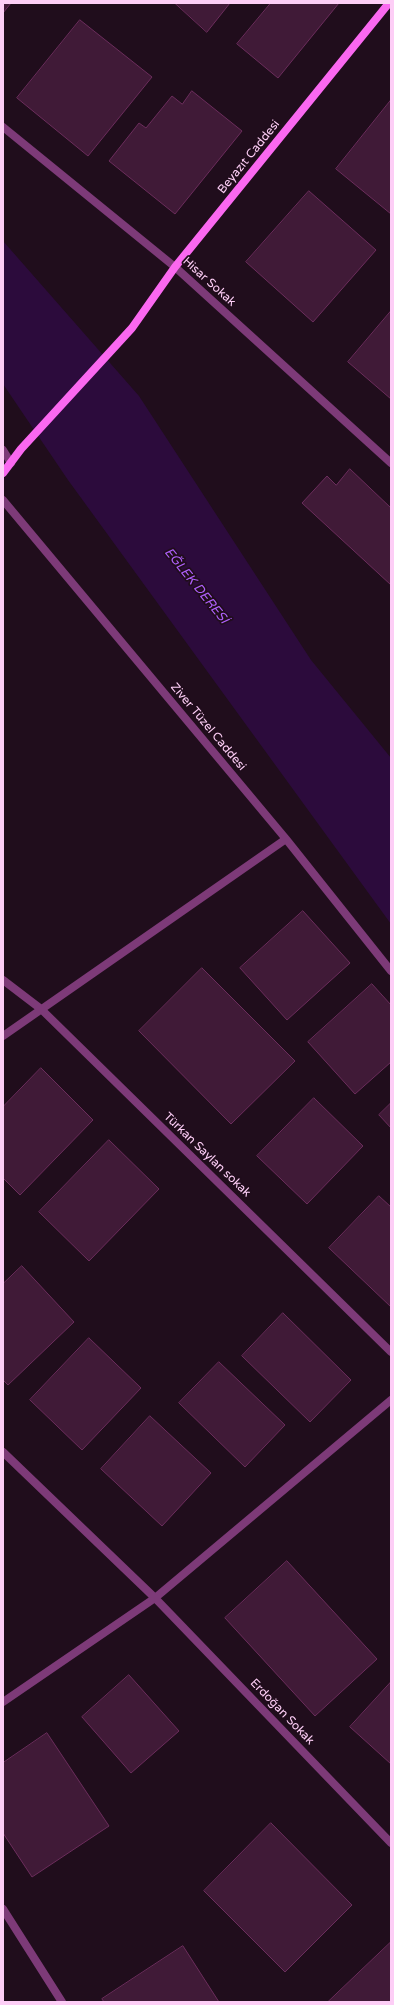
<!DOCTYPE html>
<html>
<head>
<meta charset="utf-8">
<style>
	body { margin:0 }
	#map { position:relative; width:394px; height:2005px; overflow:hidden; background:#200d1c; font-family:"Varela Round",sans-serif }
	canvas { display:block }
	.frame { position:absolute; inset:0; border:4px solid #fdcef6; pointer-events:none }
</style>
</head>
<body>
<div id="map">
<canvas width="394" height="2005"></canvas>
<div class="frame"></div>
</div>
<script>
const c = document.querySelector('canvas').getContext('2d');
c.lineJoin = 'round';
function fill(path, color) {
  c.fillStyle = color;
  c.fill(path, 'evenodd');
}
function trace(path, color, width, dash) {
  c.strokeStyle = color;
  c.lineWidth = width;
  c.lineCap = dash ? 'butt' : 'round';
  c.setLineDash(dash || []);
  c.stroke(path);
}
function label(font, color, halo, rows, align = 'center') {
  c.font = font + ' "Varela Round",sans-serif';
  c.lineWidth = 3.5;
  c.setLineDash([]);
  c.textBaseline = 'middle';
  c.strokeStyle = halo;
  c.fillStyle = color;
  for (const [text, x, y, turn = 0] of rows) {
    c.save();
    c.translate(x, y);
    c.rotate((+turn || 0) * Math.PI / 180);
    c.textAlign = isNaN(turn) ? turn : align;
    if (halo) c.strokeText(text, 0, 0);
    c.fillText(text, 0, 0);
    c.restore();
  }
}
fill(new Path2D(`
	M3 241 139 396 311 660 391 758V924L68 480 3 384Z`), '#2c0b3c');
const building = new Path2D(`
	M3 3H11L3 13Z
	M175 3H230L207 32Z
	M271 3H339L278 78 237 44Z
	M80 20 152 77 88 156 17 98Z
	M192 91 242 131 175 214 109 161 139 123 146 128 172 96 182 104Z
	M391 100V214L336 169Z
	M309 191 376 250 313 322 246 262Z
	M391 311V399L348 362Z
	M350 469 391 508V585L302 503 327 476 336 485Z
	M303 911 350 963 287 1020 240 968Z
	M202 968 295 1061 231 1124 139 1031Z
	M372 984 391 1005V1062L355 1094 308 1042Z
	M41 1068 93 1120 20 1195 3 1178V1107Z
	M314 1098 363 1146 307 1204 257 1156Z
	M391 1103V1128L379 1115Z
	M109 1140 159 1189 89 1261 39 1212Z
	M379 1196 391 1207V1307L329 1248Z
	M22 1266 74 1322 8 1385 3 1380V1284Z
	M283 1313 351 1380 310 1422 242 1356Z
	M89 1338 141 1388 82 1450 30 1400Z
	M219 1362 285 1425 245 1467 179 1403Z
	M150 1416 211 1473 162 1526 101 1469Z
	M287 1561 377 1659 315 1716 225 1618Z
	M129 1675 179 1731 131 1773 82 1717Z
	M391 1682V1764L350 1727Z
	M47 1733 109 1826 32 1877 3 1833V1763Z
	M271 1823 352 1905 285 1972 204 1891Z
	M391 1942V2002H328Z
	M183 1946 219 2002H104L102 1999Z`);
fill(building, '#401a37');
trace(building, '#6b2d5c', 1);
trace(new Path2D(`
	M3 127 175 267 391 463
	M3 450 11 463
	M3 500 286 839 391 971
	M3 980 41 1009 391 1352
	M3 1036 286 839
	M3 1452 155 1598 391 1843
	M3 1702 155 1598 391 1400
	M3 1909 62 2002`), '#7d3a78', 8);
trace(new Path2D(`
	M3 473 21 449 132 328 175 267 389 3`), '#fa68f0', 8);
label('12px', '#fdcef6', '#200d1c', [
	["Beyazıt Caddesi",249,157,-51],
	["Hisar Sokak",209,282,42],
	["Ziver Tüzel Caddesi",208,727,50],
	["Türkan Saylan sokak",207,1155,44],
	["Erdoğan Sokak",282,1712,46]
]);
label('italic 13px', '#ae5ffa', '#200d1c', [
	["EĞLEK DERESİ",196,586,51]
]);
</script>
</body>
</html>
